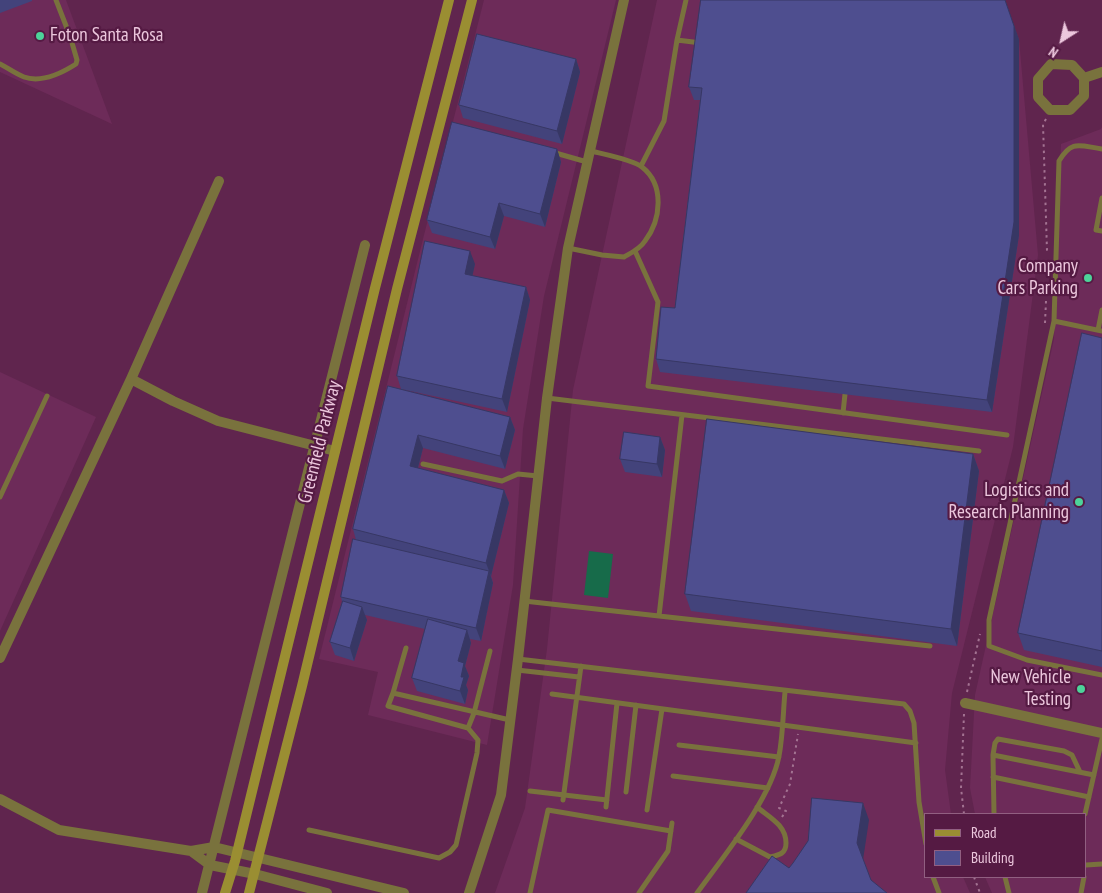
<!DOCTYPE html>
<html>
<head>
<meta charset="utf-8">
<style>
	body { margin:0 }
	#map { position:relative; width:1102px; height:893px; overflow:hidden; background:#60254e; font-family:"PT Sans Narrow",sans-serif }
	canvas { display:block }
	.legend { position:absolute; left:924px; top:813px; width:162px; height:65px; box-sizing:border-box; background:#551a43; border:1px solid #915f81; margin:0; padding:6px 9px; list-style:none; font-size:15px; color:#ecc7dd }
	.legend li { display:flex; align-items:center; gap:10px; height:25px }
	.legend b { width:25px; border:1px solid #915f81 }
	.north { position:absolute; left:1037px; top:15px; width:50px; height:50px; -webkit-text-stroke:4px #551a43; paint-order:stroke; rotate:215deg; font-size:14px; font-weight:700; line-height:20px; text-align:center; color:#ecc7dd }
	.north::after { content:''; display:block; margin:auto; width:18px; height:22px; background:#ecc7dd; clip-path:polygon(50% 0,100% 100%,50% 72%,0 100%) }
</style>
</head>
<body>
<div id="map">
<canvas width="1102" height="893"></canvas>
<ul class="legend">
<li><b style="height:6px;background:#9a8e32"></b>Road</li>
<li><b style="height:14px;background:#4e4e8f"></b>Building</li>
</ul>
<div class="north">N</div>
</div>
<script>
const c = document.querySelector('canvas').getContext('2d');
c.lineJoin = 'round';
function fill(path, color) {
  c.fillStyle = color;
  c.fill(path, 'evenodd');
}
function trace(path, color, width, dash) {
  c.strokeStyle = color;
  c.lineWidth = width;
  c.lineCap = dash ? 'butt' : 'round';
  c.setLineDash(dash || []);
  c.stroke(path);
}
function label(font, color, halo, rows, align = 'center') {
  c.font = font + ' "PT Sans Narrow",sans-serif';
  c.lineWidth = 4.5;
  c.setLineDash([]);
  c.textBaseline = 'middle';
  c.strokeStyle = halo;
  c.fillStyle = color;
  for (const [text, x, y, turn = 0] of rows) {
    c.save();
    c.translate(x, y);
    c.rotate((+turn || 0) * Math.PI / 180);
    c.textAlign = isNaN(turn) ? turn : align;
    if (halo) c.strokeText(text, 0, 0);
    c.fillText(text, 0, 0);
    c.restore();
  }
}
fill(new Path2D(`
	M0 0H66L112 124 0 72Z
	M484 0H616L544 296 523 429 513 585 487 745 368 715 378 672 319 659 424 235Z
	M657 0H1005L1019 39 1038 255 1013 447 952 693 945 770 951 814H926V877H963L970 893H495L525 808 547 649 573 390Z
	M1102 127V893H992L985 877H1086V814H975L970 788 975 695 1054 339 1061 144 1101 129Z
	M0 372 96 417 0 631Z`), '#6d2b59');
fill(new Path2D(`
	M589 551 613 554 608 598 584 595Z`), '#176b4a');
trace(new Path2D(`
	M1046 119 1043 124 1047 251
	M1045 323 1046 301
	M967 692 980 634
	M964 714 961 788 964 814
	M782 817 786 811 779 808 790 784 798 734
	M974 877 980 893`), '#a37392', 2, [2.5, 4]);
trace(new Path2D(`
	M677 40 701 43
	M0 64C8 68 16 74 24 77 41 83 62 73 76 64L77 60 70 36 56 0
	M1102 149C1080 146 1072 139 1059 161L1054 321 989 620V646L1027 660 1102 675
	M552 152 587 162
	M641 166 664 121 677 40 686 0
	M1102 198 1096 230 1102 231
	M568 248 602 255 624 257C631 253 640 249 645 241 661 220 665 185 642 167 634 160 603 154 591 151
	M635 251 658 302 648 386 1007 435
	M1054 321 1102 331
	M1098 330 1102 310
	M547 398 979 451
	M843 413 845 394
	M682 415 659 616 930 646
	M423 464 502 481 518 474 538 476
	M0 497 47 396
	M524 601 659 616
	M406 648 393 693 510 720
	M518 659 904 704 910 711 914 723 919 802 926 844
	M517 670 579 677
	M393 693 388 706 468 728 474 713 490 651
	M552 694 916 743
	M679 745 779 757
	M993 755 994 814
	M1080 772 1072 755 1064 751 998 739 995 743 993 755 1094 775
	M673 776 768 788
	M993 777 1089 797
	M530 791 607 800
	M626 792 636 705
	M563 800 581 666
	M606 807 617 703
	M647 810 662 709
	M1085 814 1102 739
	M309 830 439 858 450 852 456 845 477 753 478 740 468 728
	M736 839 770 857C779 855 786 854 786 843 786 825 769 817 757 807
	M1086 865 1102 864
	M933 877 939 893
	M1005 877 1009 893
	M530 893 548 810 671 831
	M639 893 668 851 672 823
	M697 893C723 857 771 799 779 756 783 735 783 713 785 692
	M1081 893 1084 877`), '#79723d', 5);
trace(new Path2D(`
	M1051 64 1072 65 1084 78V96L1070 110H1050L1038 97V79Z
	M1084 78 1102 72
	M131 379 173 401 218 421 335 451
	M0 658 131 379 219 181
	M965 703 1102 733
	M0 799 59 830 191 851 214 847 404 893
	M191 851 210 865 255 874 327 893
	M202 893 365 245
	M469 893 501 795 518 659 547 398 568 248 624 0`), '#79723d', 10);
trace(new Path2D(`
	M225 893 235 861 375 288 449 0
	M249 893 302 686 397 289 472 0`), '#9a8e32', 10);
fill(new Path2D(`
	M0 0H32V1L0 13Z
	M1019 39V235L992 412 660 372 656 359 675 308 700 100H694L689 87Z
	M576 59 580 72 562 144 463 118 459 105Z
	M557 149 561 162 545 227 504 216 495 249 432 233 427 220Z
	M475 264 472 276 526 287 530 300 507 412 401 389 397 376Z
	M1102 338V667L1024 650 1018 633Z
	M388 386 510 417 515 430 505 469 423 448 418 468 504 490 509 503 491 576 493 583 481 641 470 639 471 643 465 666 469 676 466 685 468 690 465 704 417 691 412 678 425 629 365 615 367 620 354 661 335 655 330 642 342 602 341 597 356 540 353 529Z
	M660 437 665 450 662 477 625 472 620 459Z
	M973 454 979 471 957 646 691 611 685 594Z`), '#43437b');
fill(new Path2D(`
	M1005 0 1019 39V235L992 412 987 400Z
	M576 59 580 72 562 144 557 131Z
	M557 149 561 162 545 227 540 214Z
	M499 203 504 216 495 249 490 237Z
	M470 251 475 264 470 287 465 274Z
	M526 287 530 300 507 412 502 399Z
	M510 417 515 430 505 469 500 456Z
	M418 435 423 448 415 479 410 466Z
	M660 437 665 450 662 477 657 464Z
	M973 454 979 471 957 646 951 629Z
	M504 490 509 503 491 576 486 563Z
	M489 571 493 583 481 641 476 628Z
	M362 607 367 620 354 661 350 648Z
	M467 630 471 643 465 666 469 676 466 685 468 690 465 704 460 691 461 677 458 661Z
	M863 803 869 820 863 860 857 843Z`), '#373764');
const building = new Path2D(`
	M701 0H1005L1014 26V222L987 400 656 359 661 307 675 308 702 88 689 87Z
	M477 34 576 59 557 131 459 105Z
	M452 122 557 149 540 214 499 203 490 237 427 220Z
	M425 241 470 251 465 274 526 287 502 399 397 376Z
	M1082 333 1102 338V651L1018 633Z
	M388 386 510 417 500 456 418 435 410 466 504 490 486 563 353 529Z
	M707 419 973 454 951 629 685 594Z
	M624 432 660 437 657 464 620 459Z
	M353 539 489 571 476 628 341 597Z
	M343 601 362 607 350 648 330 642Z
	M428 619 467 630 458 661 464 663 461 677H464L460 691 412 678Z
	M812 798 863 803 857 843 871 880 887 893H746L772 856 789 868 793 863 808 841Z`);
fill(building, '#4e4e8f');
trace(building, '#373764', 1);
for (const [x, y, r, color] of [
	[40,36,5,"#4dd39a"],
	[1088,278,5,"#4dd39a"],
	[1079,502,5,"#4dd39a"],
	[1081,689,5,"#4dd39a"]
]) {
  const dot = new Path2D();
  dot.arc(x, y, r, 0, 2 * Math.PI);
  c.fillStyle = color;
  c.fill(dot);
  trace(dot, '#551a43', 2);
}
label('19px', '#ecc7dd', '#551a43', [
	["Foton Santa Rosa",50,36,"left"],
	["Company",1078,267],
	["Cars Parking",1078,289],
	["Logistics and",1069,491],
	["Research Planning",1069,513],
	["New Vehicle",1071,678],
	["Testing",1071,700]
], 'right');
label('19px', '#ecc7dd', '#551a43', [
	["Greenfield Parkway",320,442,-76]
]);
</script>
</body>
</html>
